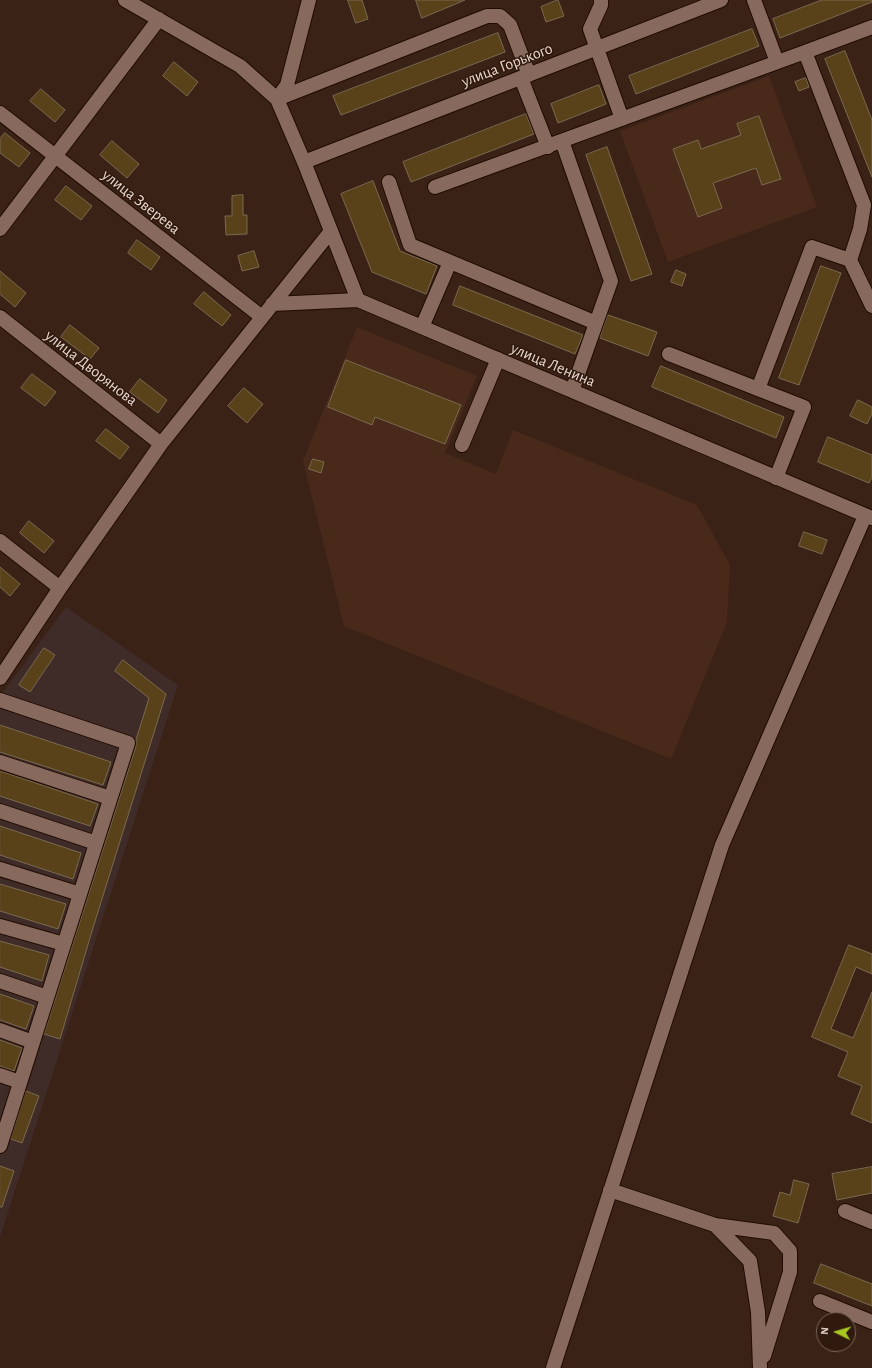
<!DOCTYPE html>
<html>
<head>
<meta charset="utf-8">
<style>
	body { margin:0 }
	#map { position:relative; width:872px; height:1368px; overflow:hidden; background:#3b2217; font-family:"Alegreya Sans",sans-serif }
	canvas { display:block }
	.north { position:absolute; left:816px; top:1312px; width:40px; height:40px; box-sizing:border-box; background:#30190d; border:1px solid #7a655b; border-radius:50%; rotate:275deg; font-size:11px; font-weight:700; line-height:16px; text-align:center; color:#e9d8d1 }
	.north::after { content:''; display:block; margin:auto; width:14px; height:18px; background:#a7c71e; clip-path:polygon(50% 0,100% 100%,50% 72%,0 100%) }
</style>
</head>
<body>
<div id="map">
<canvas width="872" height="1368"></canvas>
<div class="north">N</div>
</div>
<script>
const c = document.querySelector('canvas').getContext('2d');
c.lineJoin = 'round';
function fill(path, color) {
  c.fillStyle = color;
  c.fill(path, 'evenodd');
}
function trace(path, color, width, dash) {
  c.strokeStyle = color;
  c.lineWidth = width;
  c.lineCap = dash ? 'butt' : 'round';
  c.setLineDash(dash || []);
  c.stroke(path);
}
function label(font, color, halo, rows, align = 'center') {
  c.font = font + ' "Alegreya Sans",sans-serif';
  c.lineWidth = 3;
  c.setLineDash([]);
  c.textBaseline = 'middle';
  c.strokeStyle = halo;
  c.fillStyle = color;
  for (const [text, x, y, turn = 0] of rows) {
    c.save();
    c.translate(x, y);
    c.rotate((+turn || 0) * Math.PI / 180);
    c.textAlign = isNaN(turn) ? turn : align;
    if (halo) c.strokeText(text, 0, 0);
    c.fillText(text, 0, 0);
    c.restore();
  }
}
fill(new Path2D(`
	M66 607 178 685 0 1237V696Z`), '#3f2b28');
fill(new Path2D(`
	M769 76 817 207 668 262 620 131Z
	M357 327 477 376 445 453 496 474 513 430 697 505 730 565 727 622 671 759 344 626 303 461Z`), '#48291a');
const building = new Path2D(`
	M348 0H362L368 19 356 23Z
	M416 0H465L422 18Z
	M558 0 564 16 546 22 541 7Z
	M822 0H872V2L780 38 773 19Z
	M752 29 759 46 636 94 629 76Z
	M498 33 505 52 341 115 333 96Z
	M845 51 872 120V177L825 59Z
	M174 62 198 82 187 96 163 76Z
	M806 78 809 87 799 91 795 82Z
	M599 85 606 104 558 123 551 104Z
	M41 89 65 110 55 122 30 101Z
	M526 114 534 134 411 182 403 162Z
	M759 116 781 179 762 185 756 168 713 183 722 208 698 217 673 149 698 140 701 149 741 135 737 124Z
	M5 133 30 153 19 167 0 153V139Z
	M112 141 139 164 127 178 100 155Z
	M607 147 652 274 631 281 586 155Z
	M373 181 400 251 437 266 426 294 372 272 341 194Z
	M66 186 92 206 81 220 55 200Z
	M243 195V215H247V234L226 235 225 216H232V196Z
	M137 240 160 257 151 270 128 253Z
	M254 251 259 267 242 271 238 256Z
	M821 266 841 273 799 385 779 378Z
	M676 270 686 274 682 286 671 282Z
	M0 271 26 293 15 307 0 294Z
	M460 286 583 335 575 354 453 305Z
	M204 292 231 315 222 326 194 304Z
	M608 315 657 332 648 356 600 338Z
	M70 325 99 348 90 359 61 337Z
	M346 360 461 405 445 444 375 417 372 425 328 407Z
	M661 366 784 417 776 438 652 387Z
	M32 374 56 392 45 406 21 388Z
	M140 379 167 400 158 413 130 392Z
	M244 388 263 404 247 423 228 406Z
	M858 400 872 407V414L867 424 850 416Z
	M106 429 129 447 120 459 96 441Z
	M828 437 872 455V477L869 483 818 462Z
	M313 459 324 462 321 473 309 469Z
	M29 521 54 541 44 553 20 533Z
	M804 532 827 540 822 554 799 546Z
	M0 567 20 584 10 596 0 587Z
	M44 648 55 655 30 692 19 685Z
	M123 660 166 694 92 931 60 1039 44 1034 136 746V740L149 698 115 671Z
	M0 725 111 762 103 785 0 752Z
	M0 771 98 804 90 826 0 796Z
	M0 826 81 853 73 879 0 855Z
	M0 884 66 904 58 929 0 911Z
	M0 941 49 955 42 981 0 967Z
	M849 945 872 954V974L856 967 831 1029 853 1038 872 992V1123L851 1114 862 1086 838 1076 848 1052 812 1037Z
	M0 994 34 1006 26 1029 0 1020Z
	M0 1040 22 1048 14 1071 0 1066Z
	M26 1091 39 1096 22 1143 11 1139Z
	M0 1166 14 1171 2 1207H0Z
	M872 1167V1193L837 1200 832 1174Z
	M794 1180 809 1184 798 1223 773 1216 780 1192 790 1195Z
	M821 1264 872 1284V1306L814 1283Z`);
fill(building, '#59411a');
trace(building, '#7a6a50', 1);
const minor = new Path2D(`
	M125 0 240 66 277 99 304 162 358 300 872 518
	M601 0V5L590 29 622 119
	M754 0 777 62
	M872 27 805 52 864 205 860 229 850 260 872 306
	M521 78 548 147
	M277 99 487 16H500L510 25 529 75
	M277 99 287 85 309 0
	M0 113 262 317
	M562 141 611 281 572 391
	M304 162 721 0
	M389 182 410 245 596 323
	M435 187 805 52
	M0 229 159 19
	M272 304 358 300
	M0 317 161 444
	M422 327 450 262
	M669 354 758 389 812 247 850 260
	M758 389 804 407 776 478
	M462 445 498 359
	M0 541 60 588
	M0 678 60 588 161 444 331 231
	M0 700 128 743 0 1146
	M0 762 110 798
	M0 811 96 843
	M0 869 80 894
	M0 926 64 944
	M0 981 47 997
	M0 1030 33 1042
	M0 1075 20 1082
	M610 1190 715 1225 750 1261 758 1312 760 1368
	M845 1211 872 1222
	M715 1225 774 1233 790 1251V1272L764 1356
	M820 1301 872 1322
	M553 1368 722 845 865 516`);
trace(minor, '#210b02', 16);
trace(minor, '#876a5d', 14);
label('16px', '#e9d8d1', '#30190d', [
	["улица Горького",507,65,-21],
	["улица Зверева",141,202,38],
	["улица Ленина",553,365,23],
	["улица Дворянова",91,368,38]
]);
</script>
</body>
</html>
